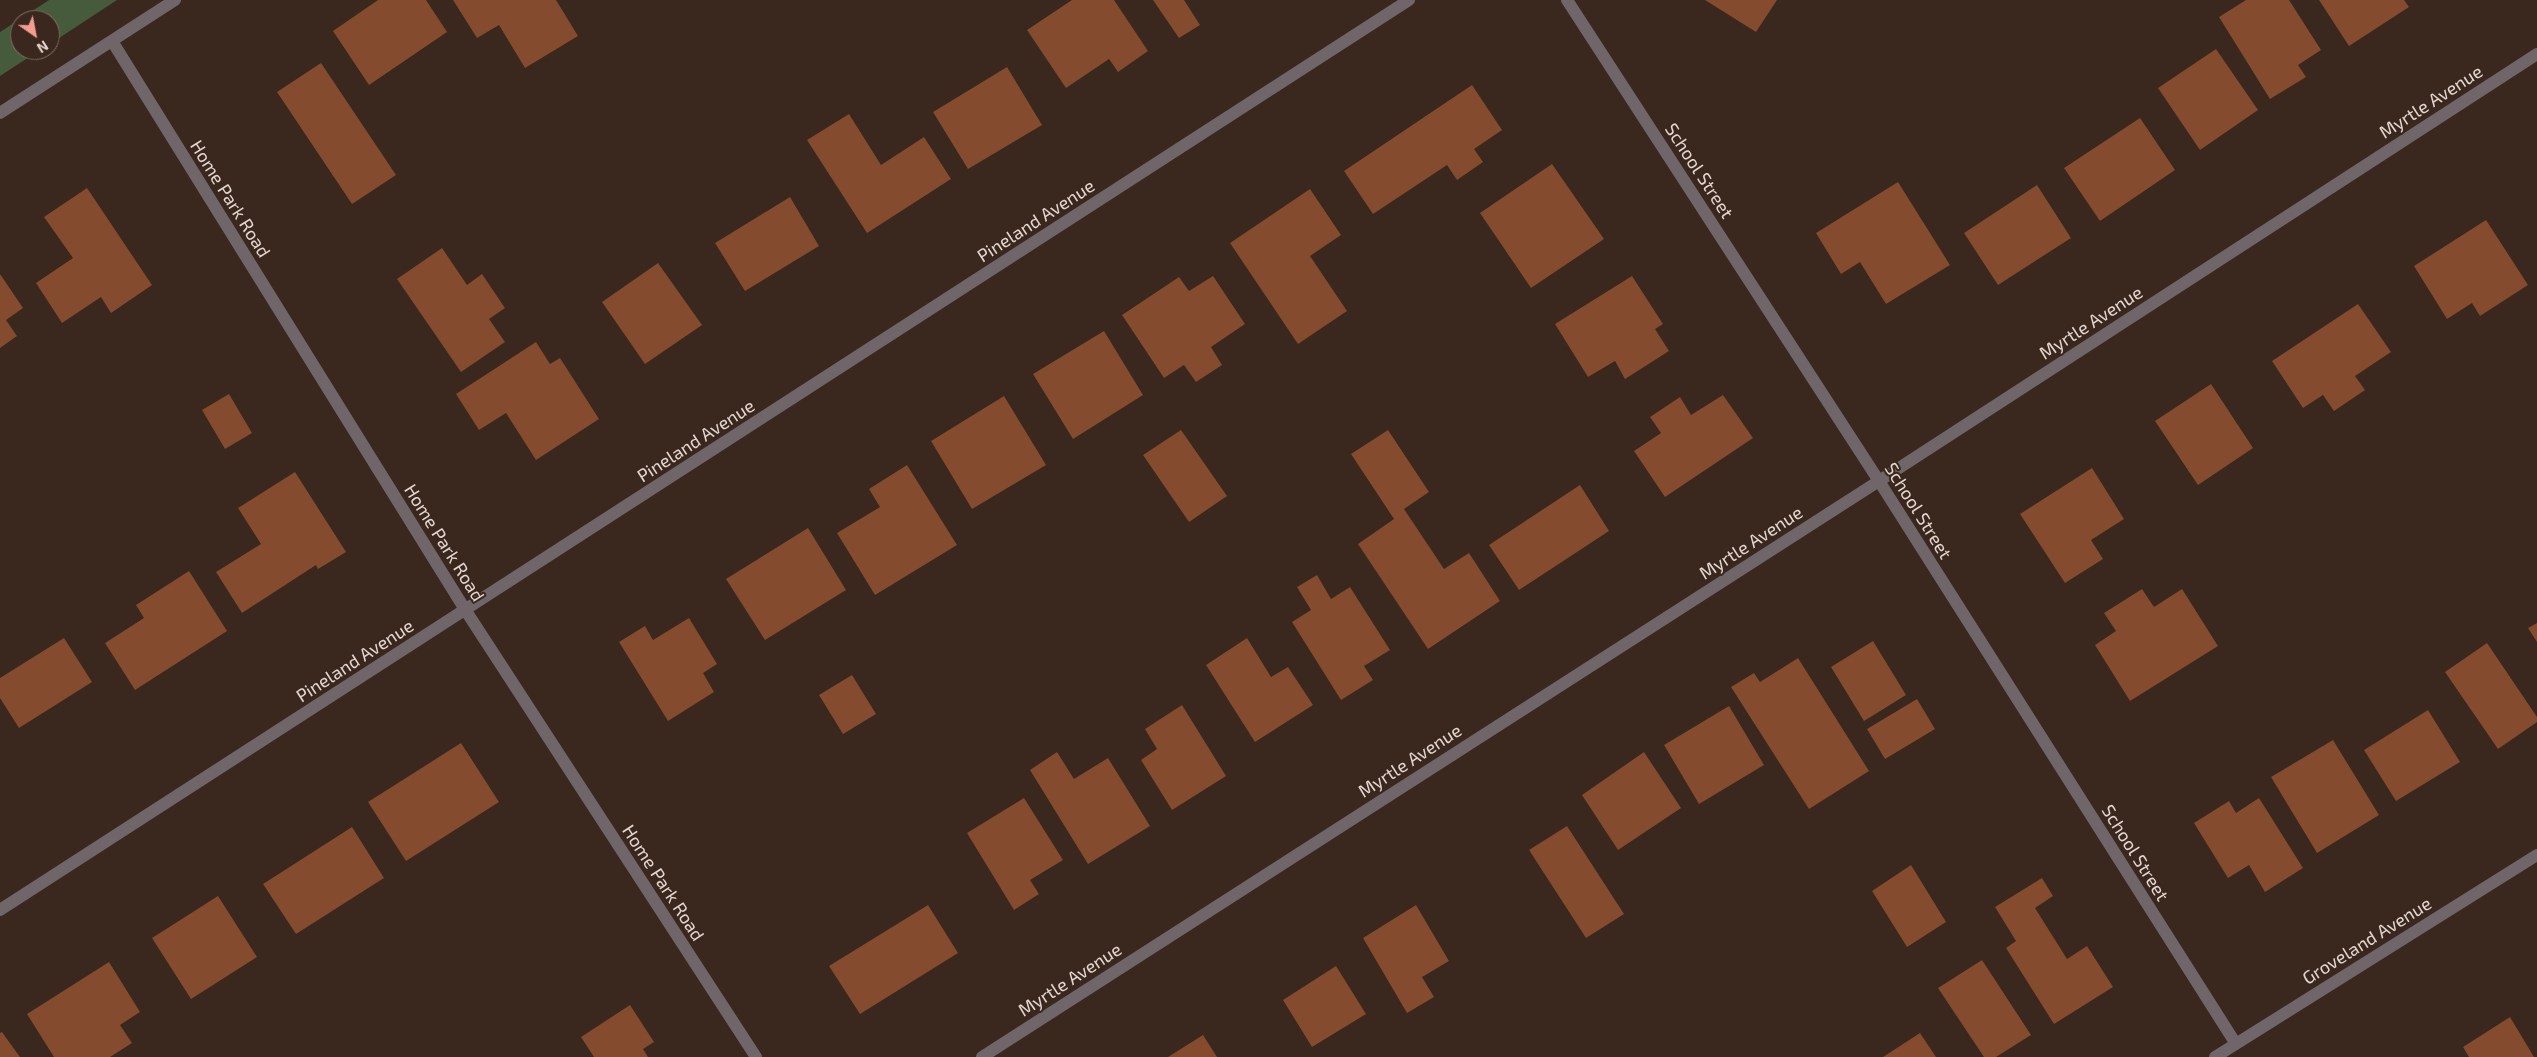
<!DOCTYPE html>
<html>
<head>
<meta charset="utf-8">
<style>
	body { margin:0 }
	#map { position:relative; width:2537px; height:1057px; overflow:hidden; background:#3a271d; font-family:"Exo 2",sans-serif }
	canvas { display:block }
	.north { position:absolute; left:10px; top:10px; width:50px; height:50px; box-sizing:border-box; background:#3a271d; border:1px solid #7e6d65; border-radius:50%; rotate:147deg; font-size:14px; font-weight:700; line-height:20px; text-align:center; color:#e4d7d1 }
	.north::after { content:''; display:block; margin:auto; width:18px; height:22px; background:#f59c90; clip-path:polygon(50% 0,100% 100%,50% 72%,0 100%) }
</style>
</head>
<body>
<div id="map">
<canvas width="2537" height="1057"></canvas>
<div class="north">N</div>
</div>
<script>
const c = document.querySelector('canvas').getContext('2d');
c.lineJoin = 'round';
function fill(path, color) {
  c.fillStyle = color;
  c.fill(path, 'evenodd');
}
function trace(path, color, width, dash) {
  c.strokeStyle = color;
  c.lineWidth = width;
  c.lineCap = dash ? 'butt' : 'round';
  c.setLineDash(dash || []);
  c.stroke(path);
}
function label(font, color, halo, rows, align = 'center') {
  c.font = font + ' "Exo 2",sans-serif';
  c.lineWidth = 4;
  c.setLineDash([]);
  c.textBaseline = 'middle';
  c.strokeStyle = halo;
  c.fillStyle = color;
  for (const [text, x, y, turn = 0] of rows) {
    c.save();
    c.translate(x, y);
    c.rotate((+turn || 0) * Math.PI / 180);
    c.textAlign = isNaN(turn) ? turn : align;
    if (halo) c.strokeText(text, 0, 0);
    c.fillText(text, 0, 0);
    c.restore();
  }
}
fill(new Path2D(`
	M49 0H117L50 44V20H20V50H40L0 76V32Z`), '#465a3c');
fill(new Path2D(`
	M378 0H426L447 32 369 85 333 31Z
	M453 0H556L578 36 525 68 499 25 477 38Z
	M1072 0H1114L1148 51 1118 72 1109 59 1066 88 1027 30Z
	M1153 0H1184L1200 25 1179 38Z
	M1705 0H1777L1756 32Z
	M2246 0H2289L2321 50 2298 65 2306 77 2270 99 2219 17Z
	M2319 0H2404L2409 7 2349 46Z
	M2216 49 2258 110 2200 150 2158 88Z
	M321 63 396 175 352 204 277 92Z
	M1007 67 1042 125 968 169 933 112Z
	M1472 85 1502 130 1474 149 1483 162 1457 180 1447 165 1373 214 1344 171Z
	M849 114 881 165 924 137 951 179 867 233 807 140Z
	M2140 118 2175 170 2100 221 2064 168Z
	M1552 164 1604 239 1531 288 1480 213Z
	M1898 182 1950 265 1886 304 1860 262 1841 274 1816 233Z
	M2037 185 2071 238 1998 285 1964 233Z
	M87 188 152 285 111 313 101 297 62 323 36 283 73 258 44 217Z
	M1310 189 1341 235 1310 256 1347 311 1298 344 1230 243Z
	M790 197 819 246 745 291 715 243Z
	M2486 220 2528 285 2480 316 2472 303 2447 319 2414 266Z
	M442 248 467 285 482 274 505 308 489 319 505 342 461 372 397 279Z
	M658 263 702 325 645 364 602 302Z
	M0 274 23 308 6 320 17 336 0 348Z
	M1213 276 1245 324 1211 347 1222 365 1196 382 1184 365 1164 378 1122 315 1179 277 1189 291Z
	M1632 276 1663 324 1655 329 1669 351 1625 379 1615 361 1588 377 1555 324Z
	M2358 304 2391 352 2355 376 2365 390 2334 411 2323 395 2303 408 2272 361Z
	M1104 331 1143 395 1073 439 1033 374Z
	M536 342 550 364 560 358 599 419 536 460 506 413 479 430 456 394Z
	M2211 384 2253 448 2198 485 2155 421Z
	M229 394 252 433 225 449 202 410Z
	M1723 395 1753 438 1665 497 1634 451 1661 433 1650 417 1680 397 1691 415Z
	M1004 396 1046 465 972 509 931 441Z
	M1181 430 1227 496 1189 522 1143 455Z
	M1388 430 1429 492 1404 509 1444 569 1469 553 1500 601 1428 649 1358 544 1394 519 1351 454Z
	M907 465 957 545 875 595 837 533 880 507 869 489Z
	M2092 468 2124 519 2091 540 2103 559 2065 583 2020 514Z
	M295 472 346 552 318 569 316 565 242 613 216 572 261 544 238 508Z
	M1580 485 1609 531 1519 590 1489 545Z
	M808 528 846 590 765 640 726 579Z
	M189 571 227 631 135 690 105 643 144 618 136 605Z
	M1317 575 1331 599 1350 587 1390 650 1364 666 1373 680 1341 700 1292 622 1311 610 1297 587Z
	M2142 589 2154 607 2182 589 2218 646 2130 701 2095 645 2116 631 2104 613Z
	M689 618 717 664 703 673 714 692 668 721 619 642 645 626 653 640Z
	M2537 623V642L2528 628Z
	M64 638 92 682 19 728 0 698V678Z
	M1247 638 1271 677 1288 667 1313 705 1255 742 1206 665Z
	M1873 641 1906 695 1864 721 1831 667Z
	M2487 643 2537 717V722L2498 749 2445 672Z
	M1798 658 1869 771 1809 809 1731 687 1754 673 1760 682Z
	M852 675 876 714 843 734 819 695Z
	M1917 699 1935 729 1885 759 1867 729Z
	M1182 705 1226 776 1172 810 1141 760 1157 749 1145 729Z
	M1729 706 1764 765 1699 804 1664 745Z
	M2428 710 2460 762 2396 801 2364 750Z
	M2333 740 2379 815 2317 853 2271 777Z
	M461 743 499 802 406 861 368 802Z
	M1057 752 1074 779 1108 758 1150 826 1088 864 1030 770Z
	M1644 752 1681 808 1618 850 1582 795Z
	M1024 798 1063 860 1030 880 1039 894 1014 910 967 833Z
	M2259 798 2303 868 2265 892 2249 865 2228 878 2194 823 2229 801 2236 813Z
	M1567 826 1624 914 1586 938 1529 850Z
	M352 827 384 878 296 934 263 884Z
	M1911 865 1946 922 1907 947 1872 891Z
	M2042 878 2053 896 2035 908 2067 959 2087 946 2113 987 2054 1024 2006 948 2016 941 1995 907Z
	M218 896 257 957 191 999 152 938Z
	M928 905 958 953 860 1014 829 966Z
	M1416 905 1449 961 1422 977 1434 997 1407 1013 1363 938Z
	M1982 960 2031 1035 1996 1057H1984L1938 988Z
	M109 962 140 1012 120 1025 132 1043 110 1057H54L27 1014Z
	M1336 966 1366 1014 1312 1047 1283 1000Z
	M630 1005 654 1042 643 1049 648 1057H594L581 1037Z
	M2510 1017 2534 1057H2469L2463 1047Z
	M2 1032 20 1057H0V1033Z
	M1920 1033 1936 1057H1883Z
	M1203 1035 1217 1057H1168Z`), '#844b2e');
trace(new Path2D(`
	M1567 0 1879 481 2236 1044
	M112 41 466 611 756 1057
	M0 113 175 0
	M0 910 1409 0
	M982 1057 1879 481 2537 54
	M2215 1057 2537 855`), '#706569', 12);
label('18px', '#e4d7d1', '#3a271d', [
	["Myrtle Avenue",2431,102,-33],
	["School Street",1699,171,57],
	["Home Park Road",230,199,58],
	["Pineland Avenue",1036,221,-33],
	["Myrtle Avenue",2091,323,-33],
	["Pineland Avenue",696,441,-33],
	["School Street",1918,511,58],
	["Home Park Road",444,543,58],
	["Myrtle Avenue",1751,543,-33],
	["Pineland Avenue",355,661,-33],
	["Myrtle Avenue",1410,761,-33],
	["School Street",2135,853,58],
	["Home Park Road",663,883,57],
	["Groveland Avenue",2367,941,-32],
	["Myrtle Avenue",1070,980,-33]
]);
</script>
</body>
</html>
